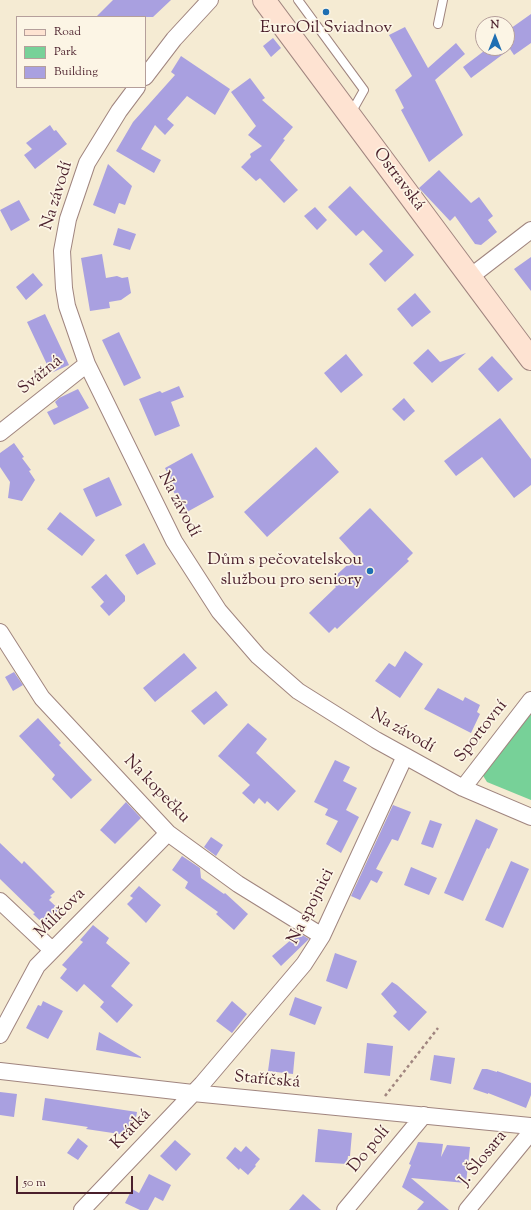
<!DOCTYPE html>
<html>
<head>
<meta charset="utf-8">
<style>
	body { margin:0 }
	#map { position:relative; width:531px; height:1210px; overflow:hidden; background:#f5ebd3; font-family:"Sorts Mill Goudy",serif }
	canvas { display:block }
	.legend { position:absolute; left:16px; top:16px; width:130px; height:72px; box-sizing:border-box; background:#fcf5e5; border:1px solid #b59f9b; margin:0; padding:5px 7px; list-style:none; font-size:12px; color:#4a1f2b }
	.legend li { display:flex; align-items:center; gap:8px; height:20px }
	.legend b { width:20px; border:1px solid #b59f9b }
	.north { position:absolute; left:475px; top:16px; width:40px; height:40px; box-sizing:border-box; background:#fcf5e5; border:1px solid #b59f9b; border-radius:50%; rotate:0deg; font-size:11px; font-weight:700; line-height:16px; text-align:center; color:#4a1f2b }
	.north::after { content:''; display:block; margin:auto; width:14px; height:18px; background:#1f6fb2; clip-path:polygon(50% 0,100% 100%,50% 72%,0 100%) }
	.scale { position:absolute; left:16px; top:1176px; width:117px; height:18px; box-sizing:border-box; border:2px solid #4a1f2b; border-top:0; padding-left:5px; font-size:12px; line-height:14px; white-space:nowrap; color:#4a1f2b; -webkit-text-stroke:3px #fcf5e5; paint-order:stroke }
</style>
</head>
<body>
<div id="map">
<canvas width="531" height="1210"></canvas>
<ul class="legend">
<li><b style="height:5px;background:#fee3d2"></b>Road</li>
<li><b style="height:11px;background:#77d198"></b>Park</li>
<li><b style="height:11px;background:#a9a0e0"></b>Building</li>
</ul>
<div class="north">N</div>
<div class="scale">50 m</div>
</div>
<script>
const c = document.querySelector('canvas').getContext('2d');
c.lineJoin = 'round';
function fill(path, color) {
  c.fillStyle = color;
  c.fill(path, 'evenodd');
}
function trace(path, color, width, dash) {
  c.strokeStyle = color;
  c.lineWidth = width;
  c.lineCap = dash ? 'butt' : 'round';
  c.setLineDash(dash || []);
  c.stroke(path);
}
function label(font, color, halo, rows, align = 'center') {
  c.font = font + ' "Sorts Mill Goudy",serif';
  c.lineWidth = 3.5;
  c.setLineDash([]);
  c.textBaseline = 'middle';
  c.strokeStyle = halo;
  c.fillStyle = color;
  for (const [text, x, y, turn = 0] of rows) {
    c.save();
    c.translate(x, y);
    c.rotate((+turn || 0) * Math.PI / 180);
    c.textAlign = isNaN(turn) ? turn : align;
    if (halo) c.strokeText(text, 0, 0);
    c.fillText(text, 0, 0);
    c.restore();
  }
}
fill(new Path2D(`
	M531 708V800L487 782 482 774Z`), '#77d198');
fill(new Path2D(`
	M113 0H171L153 17H96Z
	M531 14V43L514 55 510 49 471 78 463 67 488 48H509L507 45V31Z
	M405 27 428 68 456 43 465 54 435 80 463 135 429 162 401 110 404 108 395 90 412 76 389 35Z
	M273 38 281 48 271 57 263 46Z
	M181 56 230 89 215 115 187 96 167 119 174 125 165 135 155 125 141 149 161 160 154 173 116 151 133 122 175 75 171 72Z
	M250 78 265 98 262 100 293 127 283 139 285 140 270 160 298 190 284 203 260 178 256 181 241 167 251 157 250 154 262 146 248 135 256 126 231 92Z
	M50 125 54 131 56 130 67 144 35 169 24 155 32 149 26 143Z
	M108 164 132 186 125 205 119 203 115 214 93 205Z
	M439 170 471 203 479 197 493 216 488 220 497 232 481 245 475 244 455 216 450 221 419 188Z
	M350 186 414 255 385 282 369 264 383 251 363 230 356 236 328 207Z
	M19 200 30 220 11 231 0 210Z
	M315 207 327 220 317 230 304 216Z
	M118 228 136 234 130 250 113 245Z
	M102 254 106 278 117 276 122 278 128 277 131 293 121 300 109 302 110 308 90 311 81 258Z
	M531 257V291L514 269Z
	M33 273 43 285 26 300 16 287Z
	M415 293 431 312 412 327 397 309Z
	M45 314 69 365 51 373 27 322Z
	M119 332 141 378 124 386 102 340Z
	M428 349 440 362 466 353 432 383 413 363Z
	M346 354 363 375 341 393 324 373Z
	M492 356 513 379 498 392 478 369Z
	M179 386 184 397 171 402 180 426 155 436 139 399 160 391 162 393Z
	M78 389 89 408 54 425 47 412 58 407 55 402 59 398Z
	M404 398 415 411 404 421 392 409Z
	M500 418 531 459V485L514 498 482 457 456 476 444 461Z
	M14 443 24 457 22 458 31 470 29 471 35 480 22 501 8 498 10 482 0 467V453Z
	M316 447 339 472 267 537 244 512Z
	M192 453 214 497 187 512 181 500 179 501 172 489 175 488 165 468Z
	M109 477 122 505 96 517 83 489Z
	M370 508 413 553 407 559 409 561 337 629 335 627 329 633 309 613 336 587 330 581 356 557 339 538Z
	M60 512 95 540 82 556 47 529Z
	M144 543 156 564 137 575 125 555Z
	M106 574 125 596V601L109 616 100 606 104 602 91 587Z
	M405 651 423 664 400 698 375 681 389 663 395 667Z
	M184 653 197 668 155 702 143 688Z
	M14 672 23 685 13 691 5 677Z
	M438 688 463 701 465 697 480 705 477 712 480 714 471 733 424 709Z
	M216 691 228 705 204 725 191 711Z
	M38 718 61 743 59 745 92 780 71 799 52 779 55 775 19 736Z
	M248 723 267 739 256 753 296 791 278 811 267 801 265 804 259 798 254 804 242 793 250 785 218 756Z
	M335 760 350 767 343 781 357 788 346 810 359 817 341 853 326 844 338 821 325 815 328 809 314 802Z
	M126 802 141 818 115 844 100 830Z
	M393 805 411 812 398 841 392 839 376 869 383 872 377 883 371 880 360 900 351 896Z
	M476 819 498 829 489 849 487 848 463 901 444 893Z
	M430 820 442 824 433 848 421 844Z
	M211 837 223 845 216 856 204 847Z
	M0 843 22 864 24 861 55 892 50 896 52 897 49 900 65 915 50 930 33 914 35 913 0 879Z
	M182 856 200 868 201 878 224 894 225 893 248 914 234 930 216 914 218 912 185 888 188 882 172 870Z
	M511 861 529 869 503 928 485 920Z
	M411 867 437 878 429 895 404 885Z
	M139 886 161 905 146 923 127 904 133 898 130 896Z
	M93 925 109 938 106 943 130 963 111 986 133 1005 117 1023 100 1007 104 1002 84 984 77 992 60 978 67 969 62 965 83 942 80 940Z
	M299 933 309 939 281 966 272 956Z
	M335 953 357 961 347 989 326 981Z
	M392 982 397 985 427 1012 409 1031 393 1016 397 1012 381 994Z
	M295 997 322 1007 315 1025 289 1015Z
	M43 1001 63 1011 48 1039 26 1028 38 1005 41 1006Z
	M232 1001 247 1014 232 1033 216 1021Z
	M99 1032 141 1057V1058L96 1050Z
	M367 1043 393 1046 390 1076 364 1073Z
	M271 1049 295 1052 293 1074 268 1071Z
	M434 1055 455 1058 451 1084 430 1080Z
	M482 1069H487L497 1072V1071L531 1083V1095L526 1108 488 1093V1094L473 1089Z
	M0 1092 17 1094 14 1117 0 1115Z
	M45 1098 137 1112 133 1136 86 1129 88 1127 42 1120Z
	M318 1129 352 1133 350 1156H348L347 1164 315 1162Z
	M78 1138 88 1146 78 1160 67 1153Z
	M175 1140 191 1154 176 1171 160 1156Z
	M418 1142 443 1144 441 1157 447 1145 470 1147 466 1183 411 1178 449 1210H417L424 1202 402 1187 411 1165 409 1164Z
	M246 1146 260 1159 255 1165 256 1166 248 1175 240 1168 239 1170 226 1158 235 1147 241 1152Z
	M149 1174 171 1185 163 1201 155 1197 148 1210H140L125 1203 132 1189 139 1193Z
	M303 1194 321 1210H289Z`), '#a9a0e0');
const lane = new Path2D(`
	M298 0 364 90 351 113
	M438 24 443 0`);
const street = new Path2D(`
	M145 77 174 39 210 0
	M137 87 119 111 87 163 68 219 62 251 64 288 67 306 87 364 174 541 219 611 258 656 298 691 376 740 463 788 531 817
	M470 277 531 230
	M0 433 87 364
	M0 632 42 698 168 833 238 884 322 936
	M463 788 531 700
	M0 901 52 950
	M0 1035 37 966 168 833
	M0 1071 193 1093 531 1126
	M82 1210 202 1084 304 964 322 936 405 756
	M345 1210 424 1115
	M467 1210 531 1132`);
const secondary = new Path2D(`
	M264 0 531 359`);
trace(lane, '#a0857f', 10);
trace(street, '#a0857f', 18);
trace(secondary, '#a0857f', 24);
trace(new Path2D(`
	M385 1096 438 1028`), '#a0857f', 2.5, [3, 3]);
trace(lane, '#fff', 8);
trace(street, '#fff', 16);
trace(secondary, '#fee3d2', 22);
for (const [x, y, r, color] of [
	[326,12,4,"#1f6fb2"],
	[370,571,4,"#1f6fb2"]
]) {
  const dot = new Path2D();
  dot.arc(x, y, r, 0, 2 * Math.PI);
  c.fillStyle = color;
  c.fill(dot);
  trace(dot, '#fcf5e5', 1.5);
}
label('17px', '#4a1f2b', '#fcf5e5', [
	["EuroOil Sviadnov",326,29],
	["Dům s pečovatelskou",362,561,"right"],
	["službou pro seniory",362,581,"right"]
]);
label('17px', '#4a1f2b', '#fcf5e5', [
	["Ostravská",398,180,53],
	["Na závodí",58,196,-73],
	["Svážná",41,376,-39],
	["Na závodí",178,505,62],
	["Na závodí",402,732,30],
	["Sportovní",482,732,-52],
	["Na kopečku",156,790,46],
	["Na spojnici",312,907,-63],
	["Milíčova",61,914,-45],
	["Staříčská",267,1081,5],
	["Krátká",132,1130,-46],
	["Do polí",370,1150,-50],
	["J. Šlosara",484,1159,-51]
]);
</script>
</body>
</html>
